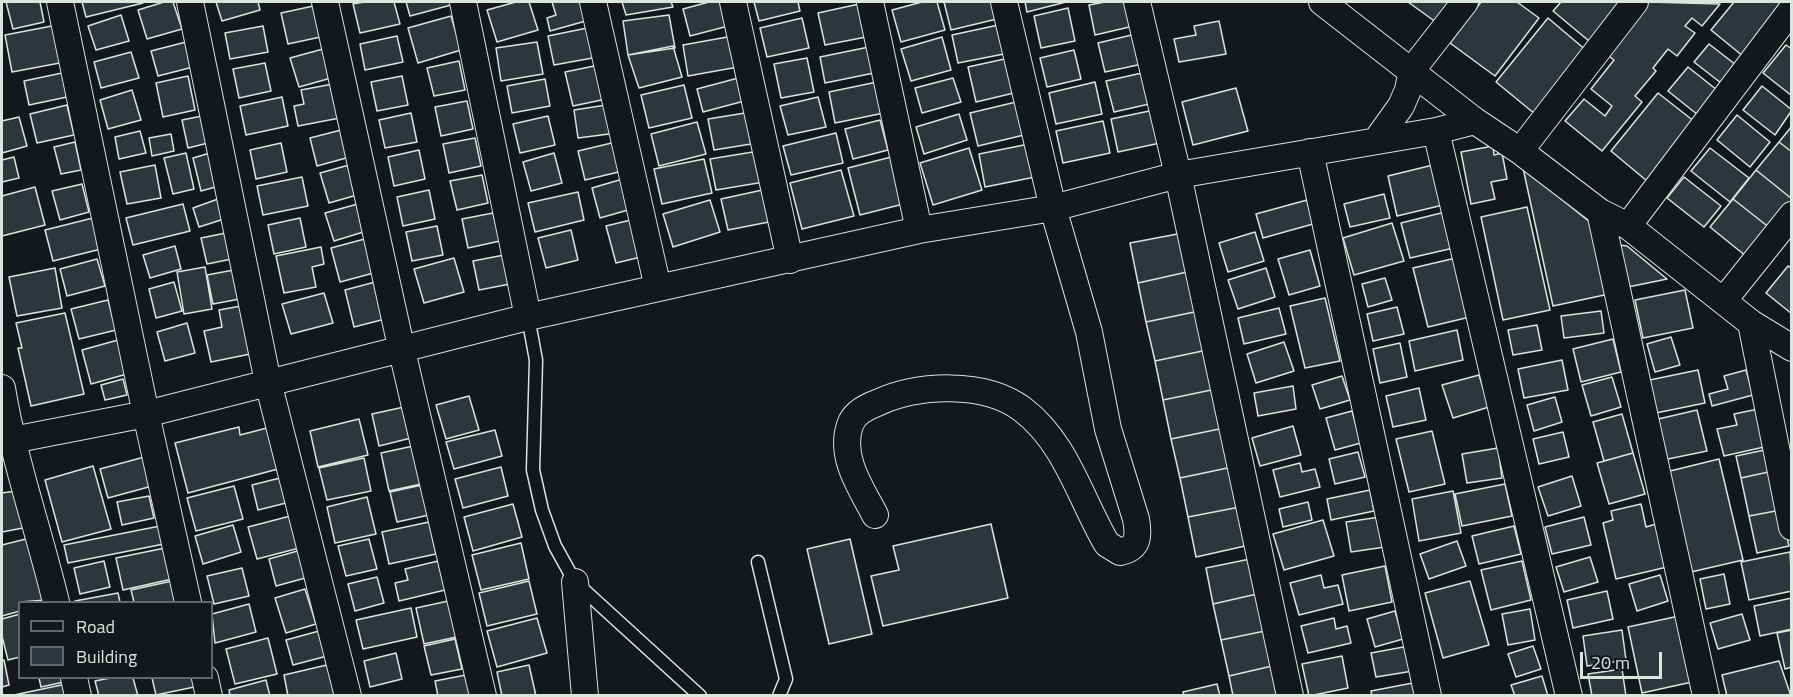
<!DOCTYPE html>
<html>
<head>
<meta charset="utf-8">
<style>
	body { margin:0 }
	#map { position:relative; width:1793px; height:697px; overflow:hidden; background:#14181c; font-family:"Titillium Web",sans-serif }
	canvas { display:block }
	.frame { position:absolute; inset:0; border:3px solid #d8e6dc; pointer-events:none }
	.legend { position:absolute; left:18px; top:601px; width:195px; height:78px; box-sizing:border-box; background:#14181c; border:2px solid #626a69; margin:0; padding:8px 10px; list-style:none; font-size:18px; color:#d8e6dc }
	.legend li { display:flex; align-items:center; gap:12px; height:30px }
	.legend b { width:30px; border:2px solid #626a69 }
	.scale { position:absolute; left:1580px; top:652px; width:82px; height:27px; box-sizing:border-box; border:3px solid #d8e6dc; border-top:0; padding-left:8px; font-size:18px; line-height:21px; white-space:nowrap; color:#d8e6dc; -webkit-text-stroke:4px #14181c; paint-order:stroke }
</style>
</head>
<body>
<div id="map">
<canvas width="1793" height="697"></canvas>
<div class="frame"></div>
<ul class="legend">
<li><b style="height:8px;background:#14181c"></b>Road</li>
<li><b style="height:16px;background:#2c363c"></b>Building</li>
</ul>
<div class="scale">20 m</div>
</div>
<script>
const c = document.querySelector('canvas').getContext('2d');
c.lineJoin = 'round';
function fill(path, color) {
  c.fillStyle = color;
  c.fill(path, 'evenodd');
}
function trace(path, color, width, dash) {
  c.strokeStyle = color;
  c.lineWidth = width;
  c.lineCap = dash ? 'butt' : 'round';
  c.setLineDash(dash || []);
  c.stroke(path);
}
const building = new Path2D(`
	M6 2H40L44 22 13 29Z
	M82 2H143V3L86 17Z
	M164 2H173L182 29 147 39 138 10Z
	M216 2H258L260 10 222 21Z
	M364 2H394L400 24 360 33 353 4Z
	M406 2H450L451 5 410 16Z
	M516 2H529L538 30 497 42 487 10Z
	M552 2H588L593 19 550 31 547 18 556 15Z
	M622 2H671L673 7 626 15Z
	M709 2H726L732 25 690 36 683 9Z
	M754 2H798L800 11 759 21Z
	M922 2H937L945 30 901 42 892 10Z
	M944 2H997L1001 18 951 30Z
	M1025 2H1066L1027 12Z
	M1105 2H1132L1138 25 1095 35 1089 5Z
	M1408 2H1458L1440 25Z
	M1481 2H1517L1539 18 1495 76 1450 43Z
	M1561 2H1621L1589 41 1553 11Z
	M1649 2 1720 4 1702 26 1692 18 1685 26 1695 33 1677 56 1668 49 1653 68 1656 71 1635 96 1642 102 1602 151 1565 121 1584 99 1605 116 1612 106 1591 89 1614 60 1606 54Z
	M1734 2H1778L1790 11 1749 61 1711 30Z
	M859 4 866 37 825 45 818 13Z
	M318 5 325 36 288 44 281 13Z
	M1068 8 1075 41 1041 48 1034 16Z
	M121 15 129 41 96 50 88 26Z
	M669 15 675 48 628 55 623 21Z
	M451 16 461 50 418 63 408 28Z
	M802 18 809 48 767 57 760 28Z
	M1548 18 1587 51 1535 114 1496 82Z
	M1219 21 1226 54 1179 62 1174 39 1196 35 1194 26Z
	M1003 24 1009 53 958 63 952 35Z
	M57 25 65 62 12 72 5 35Z
	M263 26 268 52 230 59 225 33Z
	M592 27 598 57 554 65 548 36Z
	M1140 33 1147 63 1105 72 1098 43Z
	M397 36 403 62 365 70 360 44Z
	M733 36 738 67 688 76 683 45Z
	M942 37 951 70 911 81 901 49Z
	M186 42 193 67 158 76 151 51Z
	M537 42 543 74 501 81 496 48Z
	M1709 44 1736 65 1721 83 1694 62Z
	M1786 45 1792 49V96L1763 73Z
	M673 46 682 77 639 88 628 55Z
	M869 47 874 73 825 83 820 57Z
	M323 49 331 78 299 87 290 58Z
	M1074 50 1081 79 1047 87 1040 58Z
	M131 52 139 78 101 88 94 62Z
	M807 58 814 92 781 98 774 64Z
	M1009 58 1018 92 976 102 968 67Z
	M459 61 465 90 434 96 427 68Z
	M265 63 271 91 239 98 233 69Z
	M604 64 611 98 573 106 565 72Z
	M1688 67 1722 94 1703 119 1668 91Z
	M62 73 67 97 29 105 24 81Z
	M1142 73 1149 104 1114 112 1106 81Z
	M188 76 195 110 163 117 156 83Z
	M402 76 408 105 377 111 371 82Z
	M742 77 748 100 703 112 697 89Z
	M953 78 961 102 922 113 915 88Z
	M545 79 550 106 512 113 507 86Z
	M877 82 884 113 835 123 829 92Z
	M1095 82 1102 114 1056 124 1049 93Z
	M338 83 345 117 298 126 294 106 304 104 301 90Z
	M684 85 692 118 649 128 641 95Z
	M1762 86 1792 110 1775 135 1743 110Z
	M1236 88 1248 131 1193 145 1182 102Z
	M132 90 141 120 108 129 100 100Z
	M1658 93 1695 122 1647 181 1611 151Z
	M282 97 288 126 246 135 240 106Z
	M818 97 826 127 788 135 780 106Z
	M467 101 473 129 441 136 435 107Z
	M1016 102 1024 135 978 146 970 113Z
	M613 104 617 133 578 138 574 110Z
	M67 105 74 135 37 143 30 114Z
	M1154 110 1160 143 1118 152 1111 119Z
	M411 113 417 142 385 148 379 120Z
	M745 113 751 144 714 150 708 119Z
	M959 114 967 140 924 154 916 127Z
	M1737 115 1770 142 1750 167 1717 140Z
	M202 116 208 143 188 148 182 120Z
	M548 116 555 145 520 153 513 124Z
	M19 117 27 146 2 153V121Z
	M880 120 888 150 853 159 845 129Z
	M1103 121 1110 153 1063 163 1056 131Z
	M697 122 706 154 659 166 651 134Z
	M1792 126V152L1779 142Z
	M349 128 357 155 317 166 310 138Z
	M140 131 146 153 119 159 115 137Z
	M836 133 843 163 791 175 783 146Z
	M171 134 174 151 152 156 149 138Z
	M475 138 481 166 449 173 443 144Z
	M620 141 627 170 585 180 578 151Z
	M75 142 81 170 61 174 54 147Z
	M1779 142 1792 152V199L1756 170Z
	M281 143 287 172 256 179 250 150Z
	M1029 144 1035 177 985 187 979 154Z
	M1493 146 1494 155 1502 153 1507 179 1491 182 1495 199 1471 204 1461 152Z
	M969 148 982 190 933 205 920 163Z
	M1710 148 1749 178 1730 202 1691 171Z
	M419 150 425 179 394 186 388 157Z
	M759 151 764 182 716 190 710 159Z
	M186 153 194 189 173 194 164 158Z
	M210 153 219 186 201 191 193 158Z
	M554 153 562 183 531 191 523 162Z
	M899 155 911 202 860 215 848 168Z
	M14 157 19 178 2 182V160Z
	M704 159 712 193 662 204 654 169Z
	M155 165 161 198 127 204 120 172Z
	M349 165 357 195 329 203 320 173Z
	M1433 165 1443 205 1397 216 1388 176Z
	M1523 168 1591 223 1609 294 1553 306Z
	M841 170 854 216 802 229 790 183Z
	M1756 170 1792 199V212L1775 232 1733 199Z
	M482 175 488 203 457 210 450 181Z
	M302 177 308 206 263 215 257 186Z
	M1684 177 1721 206 1704 227 1667 198Z
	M626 178 635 208 600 218 592 188Z
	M82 184 89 212 60 220 52 191Z
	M35 187 45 225 2 236V196Z
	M767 189 774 221 728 230 721 199Z
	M429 190 435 219 403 226 397 197Z
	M578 192 584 220 535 232 528 203Z
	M1384 194 1390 218 1350 227 1344 204Z
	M218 199 224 219 199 227 193 208Z
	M1733 199 1775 232 1752 261 1710 227Z
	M710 200 720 232 673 247 663 214Z
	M1307 200 1313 224 1263 238 1256 214Z
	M365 202 373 229 334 241 325 213Z
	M183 204 190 231 133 245 126 218Z
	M1527 207 1550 310 1503 320 1481 217Z
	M1449 211 1458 247 1410 258 1401 223Z
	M493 213 500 241 468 248 462 219Z
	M97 217 105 248 53 261 45 230Z
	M300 218 306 247 274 254 268 225Z
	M639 218 649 255 616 263 606 226Z
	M1392 223 1404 261 1354 275 1343 238Z
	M437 226 443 255 412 261 406 232Z
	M571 230 578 260 546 268 538 238Z
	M1188 232 1196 270 1138 283 1130 243Z
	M1255 232 1264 261 1228 272 1219 243Z
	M226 233 232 259 207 264 201 238Z
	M372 237 381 271 340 282 331 248Z
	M1619 245 1627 246 1667 279 1628 287Z
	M175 246 181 269 150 278 143 255Z
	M321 247 324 264 312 267 316 287 284 293 276 256Z
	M1310 250 1320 286 1289 295 1278 259Z
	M504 255 510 284 479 290 473 261Z
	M1460 257 1474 316 1428 327 1413 268Z
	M454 258 464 292 424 303 414 269Z
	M97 259 105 286 67 296 60 269Z
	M1788 266 1792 268V314L1766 293Z
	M205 267 212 309 184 314 177 272Z
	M55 268 62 308 17 316 9 277Z
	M1266 268 1275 297 1238 309 1228 280Z
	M239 269 245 298 213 304 207 275Z
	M1196 270 1204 310 1146 322 1138 283Z
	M1385 278 1392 300 1368 307 1362 284Z
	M379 281 389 318 354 327 345 290Z
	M174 282 182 311 156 318 149 289Z
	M1685 290 1693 328 1643 338 1635 300Z
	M324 293 333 323 291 334 282 304Z
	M1325 298 1340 361 1305 368 1290 306Z
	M108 300 116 330 79 339 71 309Z
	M241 306 260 352 211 362 204 331 222 327 219 310Z
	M1397 307 1404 334 1373 341 1367 314Z
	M1279 308 1286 334 1244 344 1238 318Z
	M1204 310 1212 349 1155 361 1146 322Z
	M1601 311 1604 333 1564 338 1561 316Z
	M65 313 84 394 31 406 18 348H22L16 323Z
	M187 323 195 353 165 361 157 332Z
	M1537 325 1542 350 1513 355 1508 330Z
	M1457 330 1463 360 1415 371 1409 341Z
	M1671 337 1680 365 1655 372 1647 344Z
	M1613 339 1621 372 1581 382 1573 349Z
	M118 340 127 374 91 384 82 350Z
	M1284 342 1294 371 1256 383 1247 354Z
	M1400 343 1407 377 1380 383 1373 349Z
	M1212 349 1221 388 1163 400 1155 361Z
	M1562 360 1568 390 1524 398 1518 369Z
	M1698 370 1705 403 1651 414 1645 381Z
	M1746 370 1753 395 1712 406 1709 394 1728 389 1724 376Z
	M1479 375 1489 407 1453 418 1442 385Z
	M1342 376 1350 400 1320 409 1312 385Z
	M1612 377 1621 407 1591 416 1582 385Z
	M123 379 127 395 105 400 101 385Z
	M1293 386 1296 409 1258 416 1254 393Z
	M1221 388 1229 427 1171 439 1163 400Z
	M1419 388 1426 420 1393 427 1386 396Z
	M469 396 479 430 446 439 436 405Z
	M1555 397 1562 422 1534 431 1527 405Z
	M404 407 411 438 379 446 372 414Z
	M1758 409 1773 445 1724 456 1717 429 1737 425 1734 414Z
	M1697 410 1707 451 1663 460 1654 420Z
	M1352 411 1361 443 1335 450 1326 418Z
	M1622 414 1633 453 1604 461 1593 422Z
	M359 419 368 455 318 467 310 431Z
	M1293 426 1301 455 1260 466 1252 438Z
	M239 427 240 435 267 428 278 469 188 493 175 443Z
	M1229 427 1237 466 1180 478 1171 439Z
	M495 430 502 456 454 469 446 442Z
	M1432 431 1445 484 1409 492 1396 439Z
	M1563 432 1569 457 1539 464 1533 439Z
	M413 446 421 484 389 491 381 453Z
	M1498 448 1502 478 1467 483 1462 454Z
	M1769 449 1773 471 1741 478 1736 456Z
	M1358 452 1365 477 1335 484 1329 459Z
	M1633 453 1645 494 1609 504 1597 463Z
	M148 456 156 485 108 498 100 469Z
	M364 458 371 491 327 500 319 468Z
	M1719 459 1743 560 1691 572 1666 472Z
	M1300 463 1302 472 1315 469 1320 487 1280 497 1273 470Z
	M93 466 111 529 62 542 45 480Z
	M1237 466 1245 506 1188 517 1180 478Z
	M501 467 508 496 463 508 455 479Z
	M1773 471 1781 510 1749 516 1741 478Z
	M1572 476 1581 506 1548 516 1538 487Z
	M284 477 290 502 258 510 252 485Z
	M1505 484 1512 516 1462 526 1455 494Z
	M422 485 429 515 397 522 390 492Z
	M234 486 243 519 196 531 187 498Z
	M1370 490 1374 511 1331 520 1327 499Z
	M16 491 23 528 2 532V493Z
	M1453 491 1461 533 1419 541 1412 499Z
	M149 496 154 518 122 525 117 502Z
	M367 497 376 534 335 543 327 507Z
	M1308 502 1312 520 1283 527 1279 509Z
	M513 504 522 537 473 551 464 517Z
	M1641 504 1646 527 1656 524 1667 567 1616 579 1603 523 1613 520 1611 511Z
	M1245 506 1254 544 1196 557 1188 517Z
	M1781 510 1789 546 1757 553 1749 516Z
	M298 514 307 546 257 559 248 527Z
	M1380 517 1385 547 1351 552 1346 522Z
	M1584 517 1591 545 1552 554 1545 527Z
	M1323 520 1334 556 1284 570 1273 534Z
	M429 522 436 554 389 564 382 532Z
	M991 524 1008 598 883 626 871 576 899 570 893 546Z
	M233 525 241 552 203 564 195 536Z
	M160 526 164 544 68 563 64 545Z
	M1514 526 1521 554 1479 564 1472 536Z
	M30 538 46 600 20 602V611L2 616V545Z
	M369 539 377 569 346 576 338 546Z
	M850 539 872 634 829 644 807 549Z
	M1457 541 1466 566 1429 579 1420 554Z
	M521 543 529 579 481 590 472 555Z
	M165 548 172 579 123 590 116 558Z
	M301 550 309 577 276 586 269 559Z
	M1790 552 1792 591 1749 600 1741 562Z
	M1590 557 1598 582 1564 592 1556 567Z
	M1250 559 1257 594 1213 604 1206 568Z
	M104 561 110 587 80 594 74 568Z
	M438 561 445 590 399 601 395 583 408 580 405 569Z
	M1522 561 1531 600 1491 610 1481 570Z
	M1385 566 1392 602 1349 611 1342 575Z
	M242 568 249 596 214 604 207 576Z
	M1724 574 1730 604 1706 609 1700 579Z
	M1321 575 1324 588 1338 585 1343 604 1299 615 1290 583Z
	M1660 575 1668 601 1637 611 1629 584Z
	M377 577 384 603 355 611 348 584Z
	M172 581 176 602H134L131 590Z
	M529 581 537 614 487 626 479 593Z
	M1470 581 1489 645 1443 658 1425 593Z
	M305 589 316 624 286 633 275 598Z
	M1607 591 1613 619 1573 628 1567 600Z
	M118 593 120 602H75V601Z
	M1257 594 1265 631 1221 640 1213 604Z
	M1792 598V629L1760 636 1754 606Z
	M453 600 461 636 424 644 416 608Z
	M249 604 256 632 215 643 212 614Z
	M411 608 417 637 363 649 356 620Z
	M1530 609 1535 640 1508 645 1502 614Z
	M1395 611 1403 639 1375 647 1367 619Z
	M20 614V657L8 660 2 636V619Z
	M1742 614 1750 640 1718 649 1710 623Z
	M1679 616 1692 682 1642 693 1628 627Z
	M537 618 547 653 497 667 487 631Z
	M1334 618 1336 629 1347 626 1351 643 1308 653 1301 626Z
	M1622 630 1626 660 1587 666 1583 636Z
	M1792 630V667L1785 669 1777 633Z
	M319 631 327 656 293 665 286 640Z
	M1265 631 1272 666 1229 676 1221 640Z
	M268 638 277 674 235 684 226 649Z
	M455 639 462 669 431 675 424 646Z
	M1409 646 1413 671 1376 677 1371 653Z
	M1533 646 1541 669 1516 677 1508 654Z
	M396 653 402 679 370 687 364 661Z
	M1342 656 1348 688 1309 696 1302 664Z
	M4 660 9 685 2 687V661Z
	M1779 661 1791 696H1727L1722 675Z
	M331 664 339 696H288L284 675Z
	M529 665 536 696H502L497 672Z
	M1272 666 1279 696H1233L1229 676Z
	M1622 669 1626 696H1592L1588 674Z
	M471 674 475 696H438L435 681Z
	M1542 676 1548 696H1515L1511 685Z
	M39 678H63L64 682 41 687Z
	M110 678H133L138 696H99L95 681Z
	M152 678H197L199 686 156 695Z
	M266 680 270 696H230L229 690Z
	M1423 681 1426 696H1372L1371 691Z
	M66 684 68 696 14 695Z
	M1217 684 1220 696H1184L1183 692Z`);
fill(building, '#2c363c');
trace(building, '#d8e6dc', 1.5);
const lane = new Path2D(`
	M528 317 536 360 533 470 542 510 555 546 575 582 700 696
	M758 562 786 679 779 696`);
const street = new Path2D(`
	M60 2 146 414 188 602
	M190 2 268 382 348 696
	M325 2 402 351 483 696
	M463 2 528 317
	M593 2 658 288
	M733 2 790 260
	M870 2 919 230
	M1137 2 1178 175 1290 696
	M1322 2 1475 121 1520 151 1600 212 1628 226 1751 323 1792 348
	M1436 131 1569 696
	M1376 141 1401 106 1408 90 1412 70 1465 2
	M1520 151 1635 2
	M1310 152 1428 696
	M1600 212 1706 696
	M1628 226 1792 9
	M1724 300 1792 215
	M1751 323 1792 527
	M2 388C14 461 39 531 56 602
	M2 442 146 414 528 317 919 230 1053 208 1178 175 1436 131 1475 121
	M875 515C861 488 839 457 850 425 854 413 866 407 877 403 918 384 984 381 1022 409 1066 442 1080 498 1107 544L1120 552C1139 548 1139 536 1136 519L1108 429 1089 332 1053 208 1004 2
	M575 582 585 696
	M74 678 78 696
	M205 678 209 696`);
trace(lane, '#d8e6dc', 15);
trace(street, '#d8e6dc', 28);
trace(lane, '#14181c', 12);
trace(street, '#14181c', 26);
</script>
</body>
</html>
